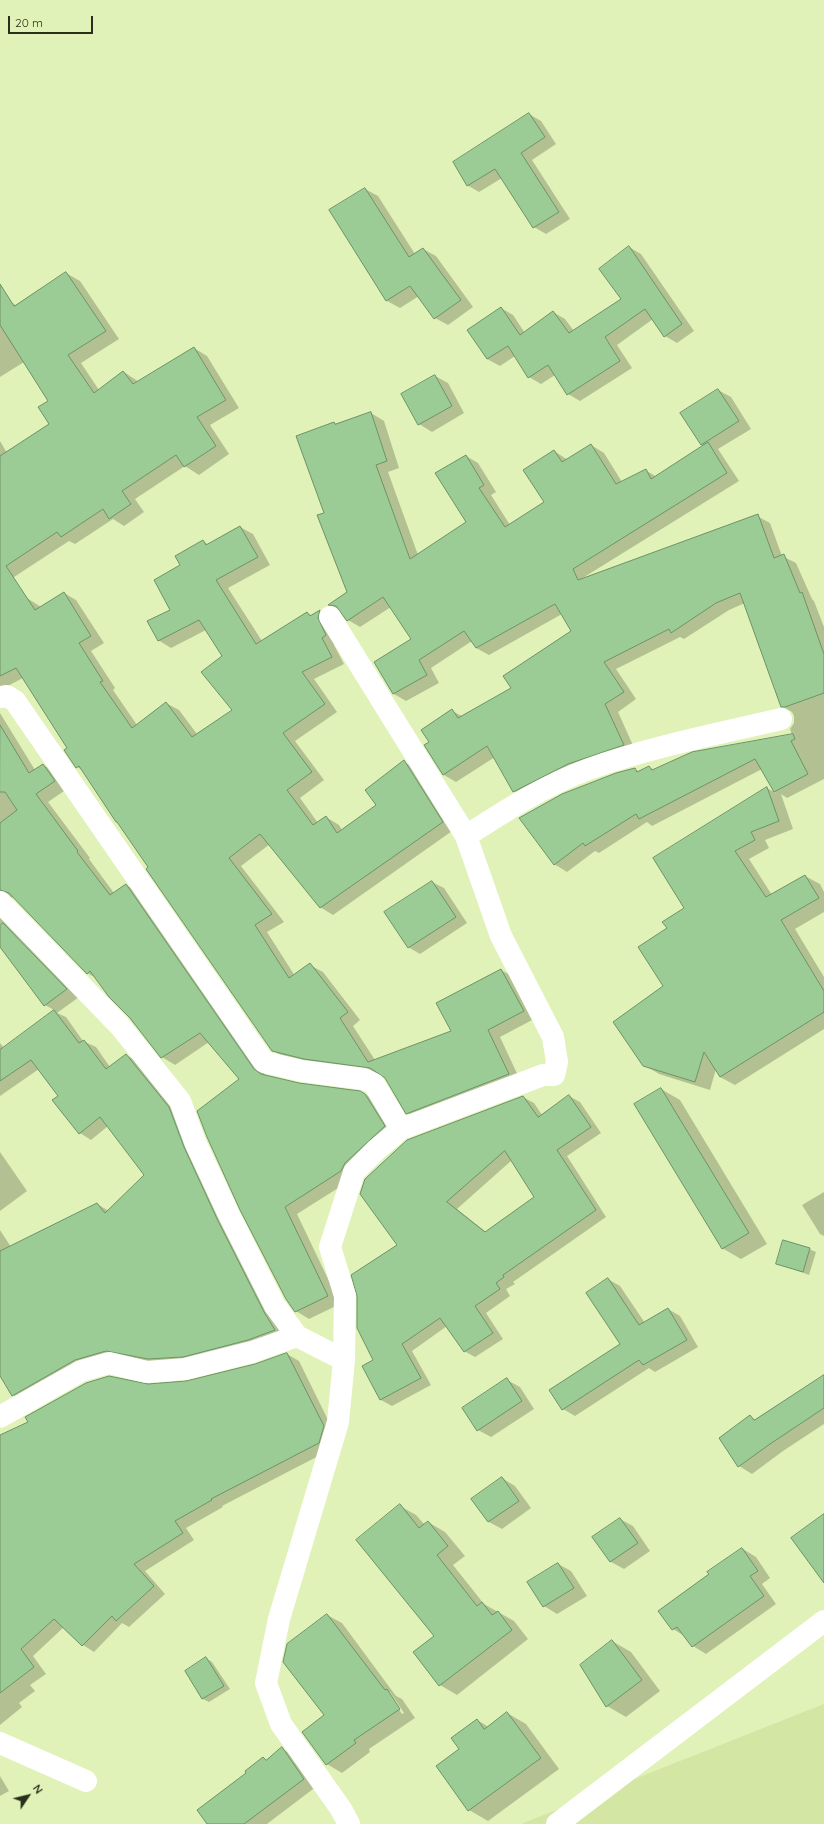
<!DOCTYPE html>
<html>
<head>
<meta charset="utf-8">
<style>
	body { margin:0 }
	#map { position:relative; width:824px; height:1824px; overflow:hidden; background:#e0f2b7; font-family:Quicksand,sans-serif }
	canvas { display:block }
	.north { position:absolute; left:8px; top:1776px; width:40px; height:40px; -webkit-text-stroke:3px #e0f2b7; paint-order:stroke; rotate:55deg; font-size:11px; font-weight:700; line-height:16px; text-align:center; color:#292f19 }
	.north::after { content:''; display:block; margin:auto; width:14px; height:18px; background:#292f19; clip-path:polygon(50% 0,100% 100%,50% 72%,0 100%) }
	.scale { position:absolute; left:8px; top:16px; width:85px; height:18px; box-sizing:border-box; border:2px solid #292f19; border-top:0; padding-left:5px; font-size:12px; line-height:14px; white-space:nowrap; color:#292f19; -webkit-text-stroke:3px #e0f2b7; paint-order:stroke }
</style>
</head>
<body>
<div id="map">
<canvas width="824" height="1824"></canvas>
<div class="north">N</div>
<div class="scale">20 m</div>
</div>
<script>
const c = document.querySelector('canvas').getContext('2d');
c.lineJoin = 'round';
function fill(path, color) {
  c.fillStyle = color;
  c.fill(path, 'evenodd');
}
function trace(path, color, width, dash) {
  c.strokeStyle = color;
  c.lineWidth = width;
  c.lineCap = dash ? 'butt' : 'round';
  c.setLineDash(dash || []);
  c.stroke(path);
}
fill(new Path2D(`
	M824 1704V1824H521Z`), '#d3e6a4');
fill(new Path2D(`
	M529 114 541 121 556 144 532 160 570 219 546 234 534 227 502 178 479 192 467 185Z
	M365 189 378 196 415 254 423 249 436 256 473 307 448 325 435 318 419 296 400 308 387 301 330 211Z
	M629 247 641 254 694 331 677 343 665 336 653 319 617 345 632 368 580 401 568 394 555 375 541 384 529 377 515 356 500 366 487 359 501 308 513 315 525 333 553 312 565 319 574 331 622 299Z
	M66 273 80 281 119 339 81 363 99 390 124 372 139 382 194 348 207 356 239 408 210 425 229 454 199 475 185 466 135 499 144 512 124 526 113 519 75 544 69 541 11 579 0 574V441L7 453 51 424 49 401 24 362 0 377V310L11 302 17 306Z
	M435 376 448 383 464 413 432 432 419 424Z
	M718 390 731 397 751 429 718 449 739 481 581 579 757 516 770 523 782 556 796 563 812 599 814 601 824 627V779L787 798 781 794 793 829 765 840 769 848 749 859 772 895 805 876 820 884 824 892V912L795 929 824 977V1029L735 1085 720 1077 716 1069 710 1090 659 1074 644 1065 665 987 668 929 685 908 767 788 776 793 762 769 652 826 647 822 599 853 595 851 567 872 554 864 634 769 640 772 649 767 654 770 792 735 790 729 794 723V716L792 712 782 706 745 603 729 610 684 639 680 637 616 669 636 699 618 712 636 752 527 798 514 791 495 757 456 782 444 775 426 745 430 742 452 711 462 716 513 689 573 631 562 614 489 655 476 648 472 641 431 668 439 683 406 701 394 694 375 662 412 639 391 607 360 627 348 620 341 612 330 605 349 593 325 513 334 423 336 424 371 413 384 421 399 468 388 472 418 555 467 522 466 456 478 463 496 492 491 495 510 525 546 502 554 451 568 460 591 445 604 453 622 482 645 470 657 477 704 446 701 445Z
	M240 527 253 534 270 565 228 588 262 641 307 613 313 616 320 612 332 619 338 642 334 645 344 664 314 679 337 712 295 741 324 780 300 798 318 823 326 817 339 825 342 830 378 805 404 762 417 769 455 829 333 915 320 907 270 844 241 866 284 922 267 932 295 976 310 965 323 972 360 1020 353 1026 375 1060 453 1031 501 970 514 977 536 1018 500 1037 521 1082 420 1120 407 1113 385 1077 382 1074 318 1066 285 1058 272 1050 84 771 77 767 68 749 23 678 0 690V616L27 598 41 607 64 593 76 600 104 643 91 651 115 688 113 690 137 725 166 703 179 710 197 734 234 711 223 656 206 630 171 648 158 640 171 611 182 566 203 541 209 545Z
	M0 713 35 770 43 765 56 772 67 789 48 802 90 858 89 859 114 893 126 885 139 892 266 1076 299 1084 365 1094 378 1102 397 1134 354 1178 297 1214 340 1304 309 1319 296 1311 241 1079 209 1042 175 1065 162 1057 96 978 87 973 14 897 4 900 79 997 57 1013 66 1017 83 1041 96 1047 110 1067 126 1055 138 1061 181 1115 286 1337 161 1366 118 1357 25 1402 13 1395 0 1376V1230L11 1247 97 1204 109 1211 145 1175 108 1126 91 1140 80 1133 59 1096 39 1069 0 1096V1043L4 1048 54 1010 45 1005 0 946Z
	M432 882 444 888 467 923 420 954 408 947Z
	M661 1089 680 1100 767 1244 741 1259 722 1248Z
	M569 1096 580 1102 601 1133 567 1156 606 1217 513 1282 515 1284 506 1289 510 1296 486 1313 503 1339 475 1357 464 1351 447 1326 412 1351 431 1385 392 1406 381 1400 363 1367 375 1360 398 1245 366 1179 408 1141 523 1097 534 1103 542 1115ZM512 1160 536 1197 486 1232 457 1209Z
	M0 1152 27 1191 0 1211Z
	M824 1192V1236L820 1234 802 1205Z
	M809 1249 816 1252 809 1275 777 1263Z
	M608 1279 620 1286 645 1323 668 1309 680 1316 698 1347 655 1372 649 1368 575 1416 563 1409 621 1344Z
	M287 1354 299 1361 335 1434 330 1450 222 1506 223 1507 186 1528 194 1540 145 1571 165 1594 129 1627 122 1623 94 1652 83 1645 64 1627 33 1656 46 1674 30 1685 35 1691 19 1703 22 1707 0 1725V1436L148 1385 186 1382 255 1365Z
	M824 1376V1424L783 1451 752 1474 739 1466 720 1438 751 1417 756 1420Z
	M507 1380 520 1387 534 1409 491 1437 478 1430Z
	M502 1478 515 1486 531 1508 502 1529 489 1522 473 1499Z
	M400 1506 416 1515 425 1525 428 1522 445 1532 465 1556 453 1565 484 1604 514 1621 528 1639 457 1695 440 1685 415 1652 436 1636Z
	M620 1519 633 1526 650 1551 624 1569 611 1562 594 1537Z
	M743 1549 756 1557 770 1578 762 1584 776 1604 706 1654 693 1646 686 1637 673 1629 710 1575Z
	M558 1564 571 1571 587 1596 557 1614 544 1606Z
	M327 1615 342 1623 396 1696 402 1699 415 1718 369 1749 370 1752 342 1773 325 1763ZM388 1692H390L404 1713 402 1714Z
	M612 1641 631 1652 660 1691 626 1717 607 1706Z
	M206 1658 212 1662 230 1689 209 1702 203 1699 186 1671Z
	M507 1713 526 1724 559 1769 488 1821 469 1810 460 1749 477 1720 489 1727Z
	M282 1749 295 1756 317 1786 267 1824H208L247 1773 263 1758 267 1760Z
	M0 1776 9 1791 0 1796Z`), '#0003');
const building = new Path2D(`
	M529 113 545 137 521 153 559 212 533 228 495 169 467 186 453 162Z
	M365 188 409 257 423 248 461 300 434 319 410 286 386 301 329 210Z
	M629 246 682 324 664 337 645 309 605 337 620 361 567 395 548 365 528 378 508 346 487 359 467 330 501 307 520 335 553 311 569 333 621 299 599 269Z
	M66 272 106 331 68 355 94 393 123 371 133 384 194 347 226 400 197 417 216 446 184 467 176 455 122 491 131 504 109 519 103 509 61 537 57 532 6 566 35 610 64 592 91 636 79 643 103 681 100 682 132 728 166 702 192 737 232 710 201 672 222 656 199 620 158 641 147 621 170 610 154 580 180 565 175 556 203 540 206 545 240 526 258 557 216 580 256 644 307 612 310 616 320 610 318 618 326 635 322 638 332 657 302 672 325 704 283 733 312 772 287 790 313 825 326 816 337 833 376 805 365 790 404 760 443 822 320 908 260 834 229 858 272 914 255 925 289 978 310 963 348 1012 340 1018 368 1062 451 1031 436 1003 501 969 524 1011 488 1030 509 1074 406 1114 385 1078 370 1068 304 1059 272 1051 146 869 148 867 117 822H116L79 766 76 768 64 750 67 748 16 668 0 676V456L49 424 38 407 48 401 0 325V284L14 306Z
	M435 375 452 406 418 425 401 394Z
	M718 389 739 421 701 445 680 413Z
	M371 412 387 461 376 465 410 559 466 522 435 473 466 455 484 485 479 488 505 527 544 502 523 470 554 450 562 462 591 444 616 484 646 469 651 479 708 442 727 473 573 569 578 580 758 514 774 558 784 554 800 593 802 592 824 654V693L785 707H781L740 593 716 603 671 633 669 629 604 662 624 692 605 704 624 745 568 764 513 792 487 746 443 775 424 745 429 742 421 730 452 709 458 718 511 688 503 676 571 631 555 604 476 648 464 631 419 660 427 675 393 694 374 662 411 639 383 597 347 621 336 606 328 605 347 592 317 515 324 513 296 436 334 422 335 424Z
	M0 725 29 773 43 764 55 781 36 794 78 851 77 852 110 895 126 884 254 1069 261 1074 299 1083 360 1091 365 1094 385 1126 345 1163 341 1171 285 1207 328 1296 295 1312 286 1299 240 1210 207 1137 197 1111 239 1079 200 1033 161 1058 130 1018 109 997 90 971 87 974 9 893 0 890V823L17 810 5 792H0Z
	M793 734 795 739 791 741 808 774 774 792 755 759 639 819 636 814 585 846 583 843 554 865 519 818 562 794 616 773 635 768 637 772 649 766 652 770 692 752Z
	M767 787 779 821 751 832 755 840 735 851 766 897 805 875 819 898 781 920 824 991V1012L720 1077 704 1052 695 1082 643 1066 613 1022 663 986 638 947 667 928 662 922 684 908 653 858Z
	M432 881 456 917 408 948 384 912Z
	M3 923 67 989 44 1006 0 947V926Z
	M54 1010 79 1043 84 1040 106 1069 126 1054 169 1107 184 1147 218 1221 264 1312 275 1330 248 1340 183 1357 148 1359 106 1351 75 1360 12 1396 0 1376V1251L97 1203 105 1213 144 1175 100 1117 79 1134 52 1100 58 1096 31 1060 0 1081V1050Z
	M661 1088 749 1233 722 1249 634 1104Z
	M569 1095 591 1127 557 1150 596 1210 503 1275 504 1277 496 1283 500 1289 475 1306 493 1333 464 1352 440 1318 402 1344 421 1378 380 1400 362 1366 373 1360 357 1328V1296L351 1275 397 1245 360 1194 365 1179 407 1140 523 1096 538 1117ZM505 1151 534 1197 485 1232 447 1202Z
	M783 1240 810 1248 803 1272 776 1264Z
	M608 1278 639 1325 668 1308 687 1340 643 1365 639 1360 562 1410 549 1390 620 1344 586 1293Z
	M287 1353 324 1426 319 1443 211 1499 212 1500 175 1521 183 1533 134 1564 154 1586 116 1621 112 1616 82 1646 54 1619 21 1649 34 1667 0 1693V1435L28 1422 25 1417 86 1383 109 1376 148 1384 186 1381 255 1364Z
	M824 1375V1408L770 1444 738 1467 719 1438 750 1415 754 1420Z
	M507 1378 522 1401 477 1431 462 1408Z
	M502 1477 519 1501 488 1522 471 1499Z
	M400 1504 419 1528 428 1521 448 1546 437 1555 477 1606 482 1602 492 1615 498 1611 512 1630 439 1686 413 1652 434 1636 356 1540Z
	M824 1514V1583L791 1538Z
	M620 1518 638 1543 610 1562 592 1537Z
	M742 1548 758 1571 750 1576 764 1596 692 1647 677 1627 672 1630 658 1611 709 1574 707 1572Z
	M558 1563 574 1588 543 1607 527 1582Z
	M327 1614 385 1690 387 1689 400 1709 354 1740 356 1743 326 1765 302 1732 324 1715 283 1662 287 1644Z
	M612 1640 642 1680 606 1707 580 1665Z
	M206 1657 224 1686 202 1699 185 1671Z
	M507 1712 541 1758 468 1811 436 1766 459 1749 451 1738 477 1719 484 1729Z
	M282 1747 304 1779 244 1824H207L197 1810 246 1773 245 1771 263 1757 266 1760Z`);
fill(building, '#9ccc95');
trace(building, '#6c9266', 1);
trace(new Path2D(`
	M330 617 466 836 501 936 553 1037 557 1062 554 1075H543L401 1129 376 1150 354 1172 330 1247 345 1296 344 1360 338 1422 279 1619 266 1683 281 1724 341 1809 349 1824
	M0 697 7 696 15 701 264 1062 302 1071 364 1079 374 1084 401 1129
	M466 836C505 811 545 785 589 769 651 747 717 734 781 719
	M0 902 120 1026 180 1101 195 1142 229 1215 275 1306 297 1336 344 1360
	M0 1417 81 1371 109 1363 147 1372 185 1369 252 1352 297 1336
	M0 1743 86 1781
	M557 1824 824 1621`), '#fff', 22);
</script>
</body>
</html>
